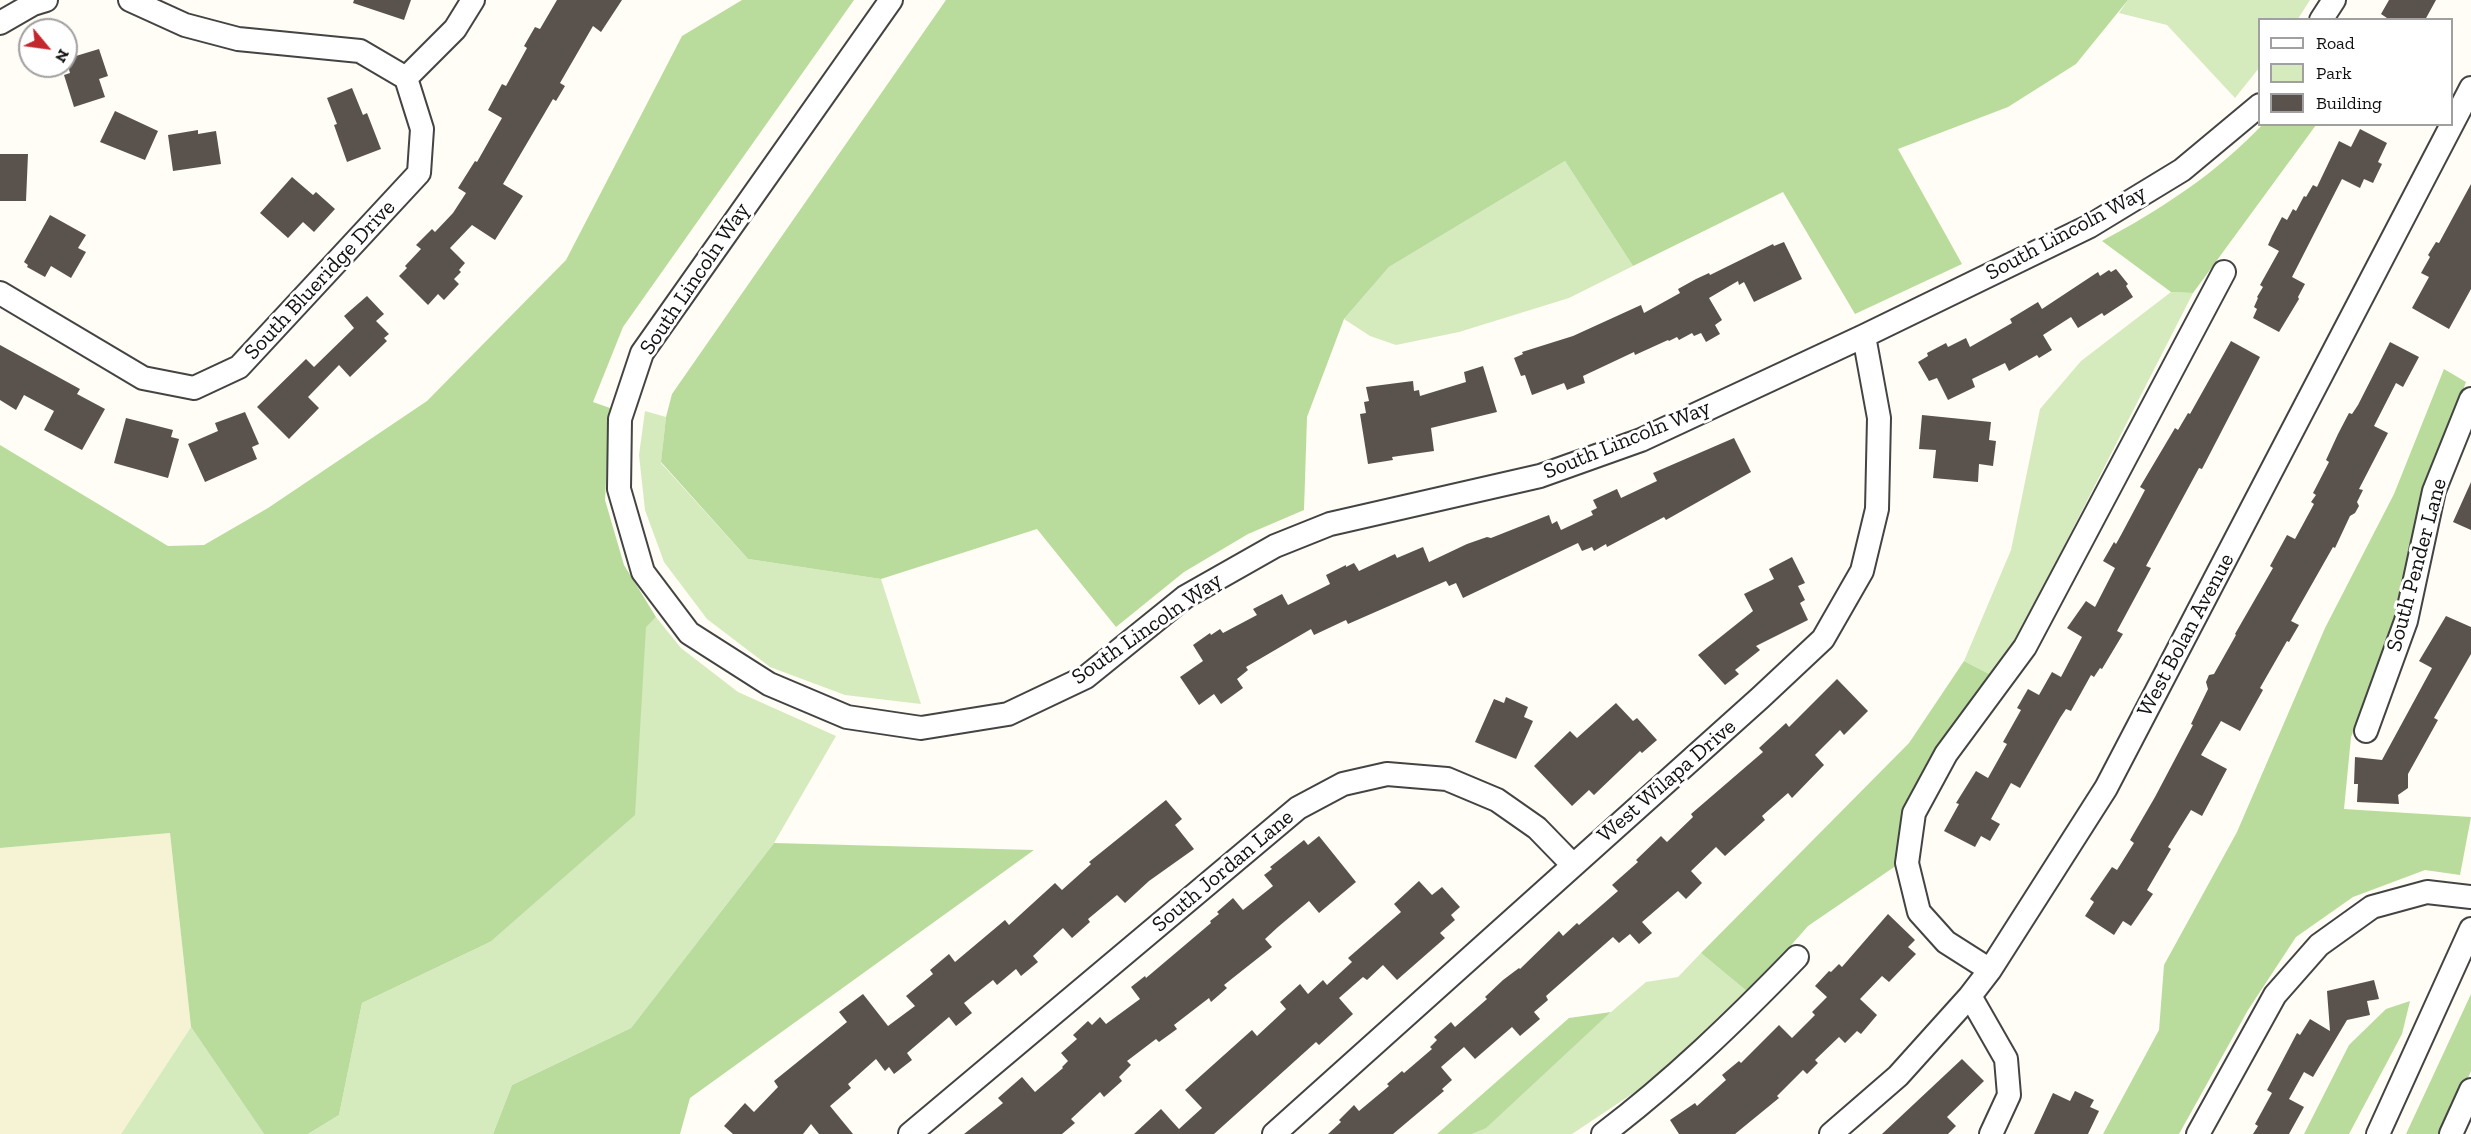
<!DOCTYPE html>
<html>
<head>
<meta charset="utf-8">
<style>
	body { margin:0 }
	#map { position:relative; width:2471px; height:1134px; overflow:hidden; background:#fffdf5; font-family:"Zilla Slab",serif }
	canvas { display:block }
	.legend { position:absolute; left:2258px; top:18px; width:195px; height:108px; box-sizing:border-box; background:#fff; border:2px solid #a0a0a0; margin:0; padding:8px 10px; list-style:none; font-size:18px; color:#111 }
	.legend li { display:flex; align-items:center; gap:12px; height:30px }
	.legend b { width:30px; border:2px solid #a0a0a0 }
	.north { position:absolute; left:18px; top:18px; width:60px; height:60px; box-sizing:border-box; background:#fff; border:2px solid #a0a0a0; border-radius:50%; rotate:119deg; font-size:16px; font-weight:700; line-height:24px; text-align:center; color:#111 }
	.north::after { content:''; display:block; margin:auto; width:21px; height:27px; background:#c4262e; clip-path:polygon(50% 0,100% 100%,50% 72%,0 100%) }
</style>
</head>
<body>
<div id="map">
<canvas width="2471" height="1134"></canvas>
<ul class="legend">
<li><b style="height:8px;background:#fff"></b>Road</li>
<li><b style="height:16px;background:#d5ebbd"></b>Park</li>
<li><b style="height:16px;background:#5a524d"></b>Building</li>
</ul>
<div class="north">N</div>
</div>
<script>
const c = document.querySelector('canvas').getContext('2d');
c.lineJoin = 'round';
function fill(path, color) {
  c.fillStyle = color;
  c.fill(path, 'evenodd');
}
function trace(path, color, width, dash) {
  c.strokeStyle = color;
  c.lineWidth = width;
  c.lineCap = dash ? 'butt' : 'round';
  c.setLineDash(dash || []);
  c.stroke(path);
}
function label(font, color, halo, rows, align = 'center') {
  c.font = font + ' "Zilla Slab",serif';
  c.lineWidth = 6;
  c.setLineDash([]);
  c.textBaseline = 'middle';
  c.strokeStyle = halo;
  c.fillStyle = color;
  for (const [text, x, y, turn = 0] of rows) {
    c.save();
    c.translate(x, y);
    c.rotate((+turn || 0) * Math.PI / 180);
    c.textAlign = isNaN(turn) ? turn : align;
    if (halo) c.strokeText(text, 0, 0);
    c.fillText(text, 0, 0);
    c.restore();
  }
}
fill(new Path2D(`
	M170 833 191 1027 121 1134H0V848Z`), '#f6f3d4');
fill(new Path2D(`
	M2128 0H2310L2298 19 2260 20 2259 68 2235 98 2167 25 2119 13Z
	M1565 161 1633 266 1569 298 1459 332 1396 345 1370 336 1344 319 1389 267Z
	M2171 292 2193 293 2014 644 1991 675 1964 661 2011 550 2040 409 2081 361Z
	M645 411 666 417 661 463 748 559 881 579 921 704 845 695 770 667 707 619 664 562 645 510 639 455Z
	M656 617 681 648 738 692 836 736 774 843 631 1028 512 1085 493 1134H308L339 1115 362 1003 490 942 646 626Z
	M1701 953 1749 993 1647 1084 1572 1134H1472L1486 1127 1611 1012 1646 982 1678 977Z
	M191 1027 264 1134H121Z`), '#d5ebbd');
fill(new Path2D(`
	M742 0H854L623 327 593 402 610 408 605 500 624 565 656 617 646 627 635 815 490 942 362 1003 339 1115 308 1134H264L191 1027 170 833 0 848V445L168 546 204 545 268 508 427 401 566 260 682 36Z
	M946 0H2128L2076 64 2008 107 1898 149 1962 264 1855 314 1783 192 1633 266 1565 161 1389 267 1344 319 1307 417 1304 510 1248 534 1184 572 1116 627 1037 529 881 579 748 559 661 462 666 417 672 394Z
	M2263 124 2316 125 2193 293 2171 292 2102 241C2160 210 2217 173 2263 124Z
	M2444 369 2466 382 2425 493 2398 619 2351 737 2344 809 2471 817 2460 875 2425 870 2353 897 2296 937 2248 1010 2179 1134H2103L2159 1030 2164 965 2237 832 2325 628 2394 494Z
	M1964 661 1991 675 1936 751 1902 812 1900 863 1808 926 1749 993 1701 953 1909 743Z
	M774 843 1034 850 690 1098 680 1134H493L512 1085 631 1028Z
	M2471 994V1071L2443 1134H2406Z
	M2410 1001 2402 1034 2349 1134H2304L2349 1045 2386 1009Z
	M1611 1012 1486 1128 1472 1134H1437L1569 1018Z`), '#b9dc9c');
fill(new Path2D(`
	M354 0H411L404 20 353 3Z
	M557 0H622L601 32 593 26 560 83 565 86 556 101 553 99 503 184 523 196 495 240 472 225 450 248 465 263 459 270 461 272 454 279 459 284 444 300 438 294 428 305 399 276 407 268 405 266 421 249 416 245 432 229 435 232 453 213 466 193 458 188 475 161 477 162 502 118 488 110 502 84 506 86 527 48 524 46 535 27 540 29Z
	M2389 0H2436L2425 20H2390L2381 14Z
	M99 49 108 76 99 79 105 97 74 107 64 75 70 73 66 59Z
	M352 88 363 115 367 113 381 149 347 162 334 125 337 124 327 98Z
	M115 111 158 131 145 160 100 142Z
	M2360 129 2387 143 2378 162 2382 164 2373 183 2364 179 2360 188 2342 179 2292 277 2305 284 2298 297 2299 299 2279 332 2253 318 2257 309 2254 307 2258 298 2257 297 2263 287 2260 285 2279 251 2268 245 2272 236 2282 217 2287 220 2293 209 2296 211 2304 196 2306 197 2313 185 2317 187 2339 141 2351 147Z
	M198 130V134L216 131 221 164 173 171 168 135Z
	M0 154H28L26 201H0Z
	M292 177 313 195 316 192 335 209 314 232 303 222 288 238 260 213Z
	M2471 184V289L2449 329 2412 308 2429 277 2421 273 2430 257 2428 255 2436 242 2439 243Z
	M50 215 86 235 78 248 86 252 71 278 51 266 45 277 27 267 28 265 24 262Z
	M1784 242 1802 279 1754 302 1744 282 1739 285 1738 281 1709 298 1722 320 1715 325 1720 334 1706 342 1701 333 1694 336 1692 333 1679 340 1677 337 1669 341 1668 340 1635 355 1634 352 1583 376 1585 383 1567 390 1564 383 1532 395 1525 375 1521 376 1514 358 1523 354 1522 352 1573 336 1641 305 1644 313 1680 293 1678 289 1696 279 1709 273 1710 275 1773 244 1774 246Z
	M2116 269 2128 284 2126 286 2133 297 2104 316 2102 313 2078 328 2071 317 2043 335 2052 350 2039 358 2037 355 2009 371 2005 363 1972 379 1975 387 1948 400 1937 378 1929 381 1918 362 1928 356 1927 353 1946 343 1948 347 1966 338 1970 347 2012 323 2010 319 2038 302 2042 309 2098 272 2100 276 2109 270 2111 272Z
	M367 296 384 314 376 321 389 334 384 338 387 341 350 377 339 365 308 397 319 408 289 439 257 407 306 359 314 367 354 328 344 316Z
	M2231 341 2260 357 2202 469 2199 468 2146 566 2151 568 2117 631 2123 634 2102 669 2100 668 2094 677 2091 675 2071 711 2066 709 2060 718 2020 788 2011 783 1991 819 2000 824 1990 841 1981 836 1975 847 1944 831 1959 804 1956 803 1976 771 1988 778 2007 744 2003 742 2021 710 2017 708 2028 689 2039 695 2052 672 2061 677 2082 637 2067 628 2086 601 2095 607 2115 568 2103 561 2114 542 2116 544 2121 535 2145 490 2140 487 2175 428 2178 430 2188 413 2190 414Z
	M2390 342 2419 357 2403 387 2396 383 2374 426 2388 433 2359 489 2363 490 2357 502 2359 506 2355 513 2350 516 2335 548 2333 547 2291 621 2299 625 2289 642 2287 641 2260 688 2263 690 2240 731 2221 721 2201 755 2227 769 2202 816 2191 810 2168 847 2171 849 2147 890 2153 894 2131 926 2123 921 2114 935 2085 916 2094 902 2090 899 2112 867 2117 870 2134 843 2130 840 2155 797 2193 725 2191 724 2208 689 2206 682 2209 675 2214 674 2236 635 2235 634 2273 568 2270 566 2287 535 2295 539 2314 504 2311 502 2316 495 2313 493 2329 462 2326 460 2338 434 2349 413 2352 414 2358 405Z
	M0 345 80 389 77 394 105 409 82 450 44 430 54 411 24 395 16 410 0 400Z
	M1483 366 1497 412 1431 428 1434 451 1392 457 1393 460 1368 464 1360 414 1366 413 1364 402 1369 401 1366 387 1413 381 1414 391 1419 390 1420 396 1466 382 1464 372Z
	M245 412 259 444 252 447 257 459 205 482 188 444 218 431 215 423Z
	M1922 415 1991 422 1989 440 1996 441 1993 466 1979 464 1978 482 1933 478 1936 450 1919 449Z
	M126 418 173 430 171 437 179 439 168 478 114 463Z
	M1734 438 1751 472 1666 520 1664 517 1607 547 1606 544 1594 551 1592 547 1582 551 1578 543 1463 598 1456 583 1449 586 1446 581 1348 624 1346 620 1314 635 1311 629 1246 667 1248 670 1237 679 1243 688 1221 704 1214 694 1199 705 1180 677 1203 661 1193 645 1210 633 1211 635 1220 629 1223 633 1257 615 1253 609 1282 594 1288 605 1330 584 1326 575 1346 565V567L1354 563 1359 571 1395 554 1397 558 1423 547 1429 562 1467 544 1487 537 1491 538 1549 515 1552 524 1557 521 1561 530 1593 515 1591 511 1597 508 1593 500 1617 489 1621 498 1657 481 1653 473Z
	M2471 482V530L2453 522Z
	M1792 557 1805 583 1798 586 1805 600 1800 603 1808 620 1756 646 1760 650 1735 670 1739 674 1725 685 1698 655 1753 611 1744 594 1774 579 1769 569Z
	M2446 616 2471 627V654L2434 718 2438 720 2408 774V788L2398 795 2399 804 2357 802 2358 784H2354L2355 757 2382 760 2432 668 2419 661Z
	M1837 679 1868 711 1844 735 1840 730 1815 755 1824 765 1792 798 1788 793 1762 816 1765 820 1725 856 1716 847 1691 871 1702 883 1686 899 1678 891 1642 922 1652 933 1639 944 1630 934 1619 943 1613 937 1546 996 1548 1000 1534 1012 1540 1019 1520 1036 1512 1027 1475 1059 1464 1047 1441 1067 1452 1080 1442 1089 1444 1091 1393 1134H1328L1341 1122 1339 1120 1354 1105 1359 1111 1389 1086 1387 1084 1402 1071 1404 1073 1432 1049 1430 1047 1437 1040 1434 1037 1451 1022 1455 1027 1487 999 1485 997 1503 980 1519 968 1520 969 1559 931 1563 936 1577 923 1579 925 1618 891 1612 885 1638 862 1636 860 1661 836 1667 842 1693 817 1691 814 1763 752 1759 748 1786 723 1789 727Z
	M1506 697 1528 707 1524 717 1533 721 1516 759 1475 742 1494 699 1504 703Z
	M1616 703 1633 721 1637 718 1657 740 1642 753 1640 751 1594 795 1589 790 1572 806 1534 766 1570 731 1577 738Z
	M1166 800 1182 819 1175 825 1194 849 1149 881 1125 903 1117 895 1088 919 1090 922 1072 938 1063 928 1033 956 1038 962 1021 976 1016 969 997 985 993 980 964 1003 972 1013 956 1026 949 1017 907 1053 912 1060 894 1074 889 1067 885 1071 876 1059 848 1084 851 1088 830 1106 853 1134H819L811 1124 803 1134H733L724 1126 745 1103 754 1112 778 1087 774 1081 847 1022 839 1012 863 994 888 1026 915 1006 906 996 933 974 930 970 949 954 955 962 1005 920 1009 925 1055 883 1062 890 1091 864 1089 862 1104 850Z
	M1319 836 1356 882 1319 913 1309 901 1278 927 1265 939 1272 947 1224 985 1227 988 1211 1002 1209 998 1174 1025 1177 1029 1159 1042 1156 1039 1127 1061 1131 1065 1119 1077 1122 1081 1104 1097 1100 1092 1071 1119 1075 1123 1062 1134H964L1003 1103 998 1098 1022 1077 1035 1092 1063 1068 1062 1067 1068 1061 1061 1053 1077 1039 1073 1035 1088 1021 1092 1025 1100 1017 1106 1024 1140 999 1131 987 1145 976 1146 978 1211 923 1210 921 1219 914 1217 912 1233 898 1243 910 1273 886 1264 875 1272 869 1270 867 1304 840 1308 845Z
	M1419 881 1432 895 1442 887 1460 907 1451 915 1455 920 1440 933 1445 938 1397 980 1383 965 1367 980 1363 977 1339 998 1353 1014 1319 1045 1316 1042 1214 1134H1134L1161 1109 1179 1129 1202 1108 1185 1090 1252 1030 1257 1036 1286 1009 1280 1002 1300 984 1308 994 1323 980 1327 985 1352 962 1348 958 1401 912 1394 904Z
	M1888 914 1915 940 1908 947 1916 954 1889 982 1882 976 1860 999 1877 1015 1861 1034 1857 1031 1845 1043 1839 1037 1815 1060 1818 1063 1807 1074 1803 1070 1777 1096 1779 1098 1735 1134H1679L1670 1120 1695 1103 1697 1106 1726 1080 1722 1075 1739 1061 1741 1063 1779 1025 1792 1038 1815 1015 1812 1012 1827 997 1815 986 1829 971 1831 972 1839 964 1842 967Z
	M2374 980 2379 999 2367 1001 2370 1015 2347 1020 2313 1077 2304 1072 2289 1099 2304 1107 2289 1134H2253L2258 1126 2255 1124 2272 1093 2267 1090 2297 1033 2300 1035 2310 1019 2330 1031 2327 991Z
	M1962 1059 1984 1081 1947 1117 1956 1126 1948 1134H1882Z
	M2075 1091 2094 1100 2090 1107 2099 1111 2088 1134H2034L2053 1093 2070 1101Z`), '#5a524d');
const minor = new Path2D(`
	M130 0 185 25 238 39 360 51 406 78
	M891 0 642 353 620 419 619 489 643 572 689 633 769 684 847 717 921 728 1008 714 1086 677 1185 597 1275 546 1330 524 1540 476 1641 440 1864 336 2090 226 2182 170 2260 105
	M2321 20 2334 0
	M0 23 33 4 46 0
	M406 78 455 29 473 0
	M0 293 143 378 194 388 239 367 419 173 422 129 406 78
	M2366 731 2406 621 2434 491 2471 399
	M1990 970 1946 942 1919 912 1907 863 1914 813 1946 754 2025 647 2224 272
	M1970 996 2006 1059 2009 1095 1991 1134
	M910 1134 1298 808 1343 784 1387 774 1447 779 1497 800 1537 828 1572 864
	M1274 1134 1760 698 1823 639 1862 571 1877 509 1879 418 1864 336
	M1603 1134C1673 1081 1736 1020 1797 957
	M1831 1134 1898 1076 1970 996 1990 970 2106 788 2471 88
	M2198 1134 2275 995 2319 945 2372 907 2427 892 2471 897
	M2378 1134 2471 929
	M2451 1134 2471 1090`);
trace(minor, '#444', 26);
trace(minor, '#fff', 22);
label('22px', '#111', '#fff', [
	["South Lincoln Way",2066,233,-28],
	["South Lincoln Way",695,279,-56],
	["South Blueridge Drive",320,280,-47],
	["South Lincoln Way",1627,440,-22],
	["South Pender Lane",2417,565,-75],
	["South Lincoln Way",1147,629,-35],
	["West Bolan Avenue",2186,635,-62],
	["West Wilapa Drive",1667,781,-41],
	["South Jordan Lane",1223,871,-40]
]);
</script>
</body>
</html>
